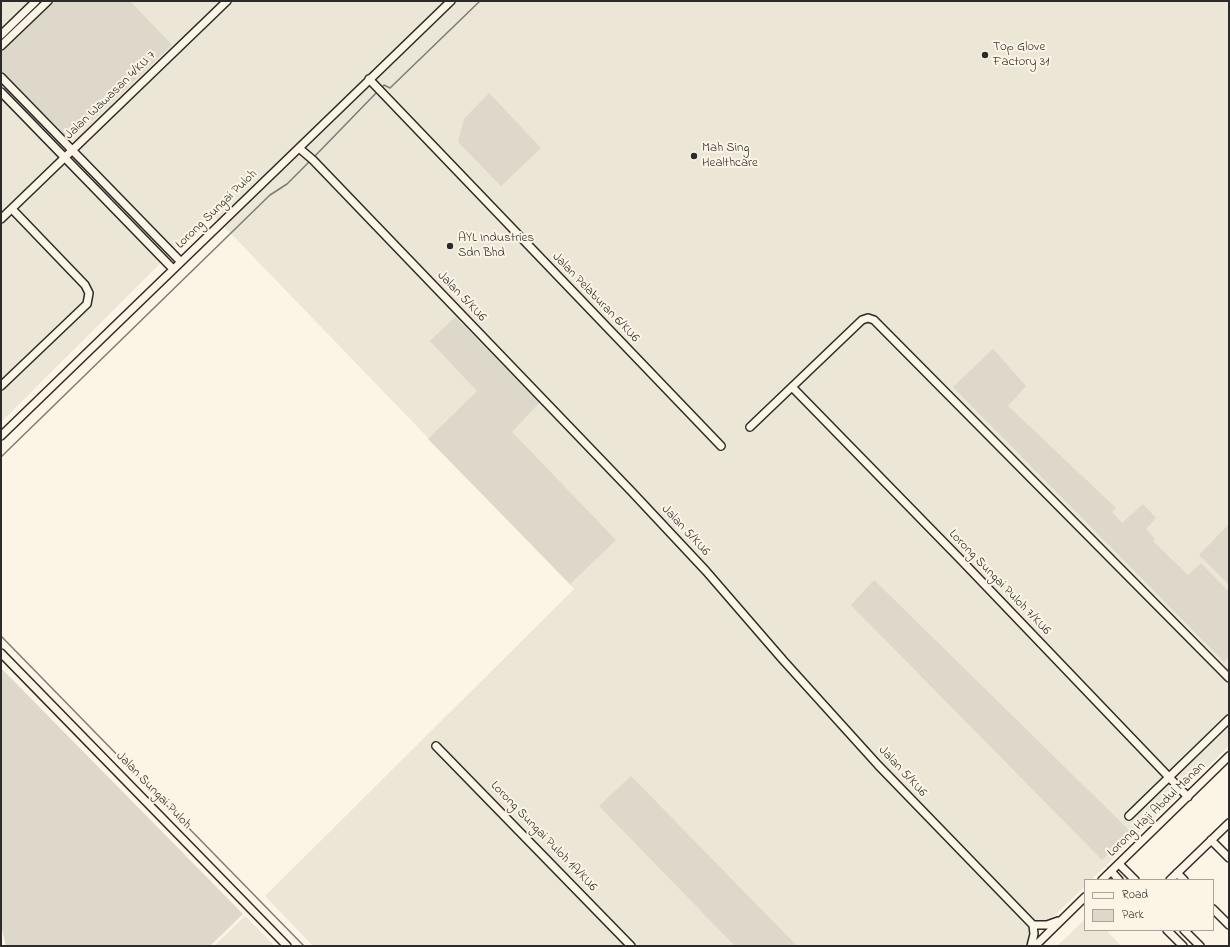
<!DOCTYPE html>
<html>
<head>
<meta charset="utf-8">
<style>
	body { margin:0 }
	#map { position:relative; width:1230px; height:947px; overflow:hidden; background:#fcf5e5; font-family:"Indie Flower",sans-serif }
	canvas { display:block }
	.frame { position:absolute; inset:0; border:2px solid #2b2b2b; pointer-events:none }
	.legend { position:absolute; left:1084px; top:879px; width:130px; height:52px; box-sizing:border-box; background:#fcf5e5; border:1px solid #a8a49b; margin:0; padding:5px 7px; list-style:none; font-size:12px; color:#2b2b2b }
	.legend li { display:flex; align-items:center; gap:8px; height:20px }
	.legend b { width:20px; border:1px solid #a8a49b }
</style>
</head>
<body>
<div id="map">
<canvas width="1230" height="947"></canvas>
<div class="frame"></div>
<ul class="legend">
<li><b style="height:5px;background:#fcf5e5"></b>Road</li>
<li><b style="height:11px;background:#ded8ca"></b>Park</li>
</ul>
</div>
<script>
const c = document.querySelector('canvas').getContext('2d');
c.lineJoin = 'round';
function fill(path, color) {
  c.fillStyle = color;
  c.fill(path, 'evenodd');
}
function trace(path, color, width, dash) {
  c.strokeStyle = color;
  c.lineWidth = width;
  c.lineCap = dash ? 'butt' : 'round';
  c.setLineDash(dash || []);
  c.stroke(path);
}
function label(font, color, halo, rows, align = 'center') {
  c.font = font + ' "Indie Flower",sans-serif';
  c.lineWidth = 4;
  c.setLineDash([]);
  c.textBaseline = 'middle';
  c.strokeStyle = halo;
  c.fillStyle = color;
  for (const [text, x, y, turn = 0] of rows) {
    c.save();
    c.translate(x, y);
    c.rotate((+turn || 0) * Math.PI / 180);
    c.textAlign = isNaN(turn) ? turn : align;
    if (halo) c.strokeText(text, 0, 0);
    c.fillText(text, 0, 0);
    c.restore();
  }
}
fill(new Path2D(`
	M1 1H1229V746L1091 880H1085V886L1023 946H313L265 896 574 589 211 213 1 422Z
	M245 916 275 946H214Z
	M1085 919V930H1106L1121 946H1057Z`), '#ece6d7');
fill(new Path2D(`
	M55 1H130L172 45 75 136 62 135 1 71V52Z
	M489 93 541 148 501 186 458 142 464 119Z
	M455 317 540 402 512 432 616 540 570 584 428 439 477 391 430 341Z
	M993 349 1026 386 1008 406 1116 508 1112 512 1122 523 1143 504 1156 518 1146 529 1155 539 1153 541 1188 575 1201 563 1229 592V656L1224 662 953 387Z
	M1229 524V585L1199 555Z
	M874 580 1132 833 1102 860 851 605Z
	M1 668 243 914 210 946H6L1 926Z
	M631 776 797 946H735L599 806Z`), '#ded8ca');
trace(new Path2D(`
	M381 88 384 85 390 88 480 1
	M314 157 378 91
	M1 457 270 195 287 184 310 161
	M1 636 304 946`), '#7d7b74', 1.5);
const minor = new Path2D(`
	M1 35 36 1
	M1 46 48 1
	M1 77 181 262
	M369 79 721 446
	M1 92 173 269
	M299 148 313 160 632 492 706 571 783 660 878 765 1033 925
	M1 219 227 1
	M1 386 87 304 89 293 85 285 12 209
	M792 387 962 561 1188 797
	M750 427 862 320 868 318 874 320 1229 678
	M1 436 451 1
	M1 653 287 946
	M436 746 631 946
	M1129 816 1229 719
	M1211 840 1229 858
	M1119 864 1135 880
	M1111 871 1119 880
	M1177 873 1184 880
	M1102 880 1229 756
	M1170 880 1229 823
	M1213 909 1229 925
	M1033 925H1047L1058 921
	M1167 930 1183 946
	M1184 930 1200 946
	M1031 946 1034 934 1033 925
	M1035 946 1085 897`);
trace(minor, '#2b2b2b', 10);
trace(minor, '#fcf5e5', 7);
for (const [x, y, r, color] of [
	[985,55,4,"#2b2b2b"],
	[694,156,4,"#2b2b2b"],
	[450,246,4,"#2b2b2b"]
]) {
  const dot = new Path2D();
  dot.arc(x, y, r, 0, 2 * Math.PI);
  c.fillStyle = color;
  c.fill(dot);
  trace(dot, '#fcf5e5', 1.5);
}
label('13px', '#2b2b2b', '#fcf5e5', [
	["Top Glove",993,48],
	["Factory 31",993,63],
	["Mah Sing",702,149],
	["Healthcare",702,164],
	["AYL Industries",458,239],
	["Sdn Bhd",458,254]
], 'left');
label('13px', '#2b2b2b', '#fcf5e5', [
	["Jalan Wawasan 4/KU 7",111,96,-44],
	["Lorong Sungai Puloh",217,210,-44],
	["Jalan 5/KU6",461,297,46],
	["Jalan Pelaburan 6/KU6",595,298,46],
	["Jalan 5/KU6",685,531,47],
	["Lorong Sungai Puloh 7/KU6",999,583,46],
	["Jalan 5/KU6",902,772,47],
	["Jalan Sungai Puloh",153,791,46],
	["Lorong Haji Abdul Manan",1157,810,-44],
	["Lorong Sungai Puloh 1A/KU6",543,837,46]
]);
</script>
</body>
</html>
